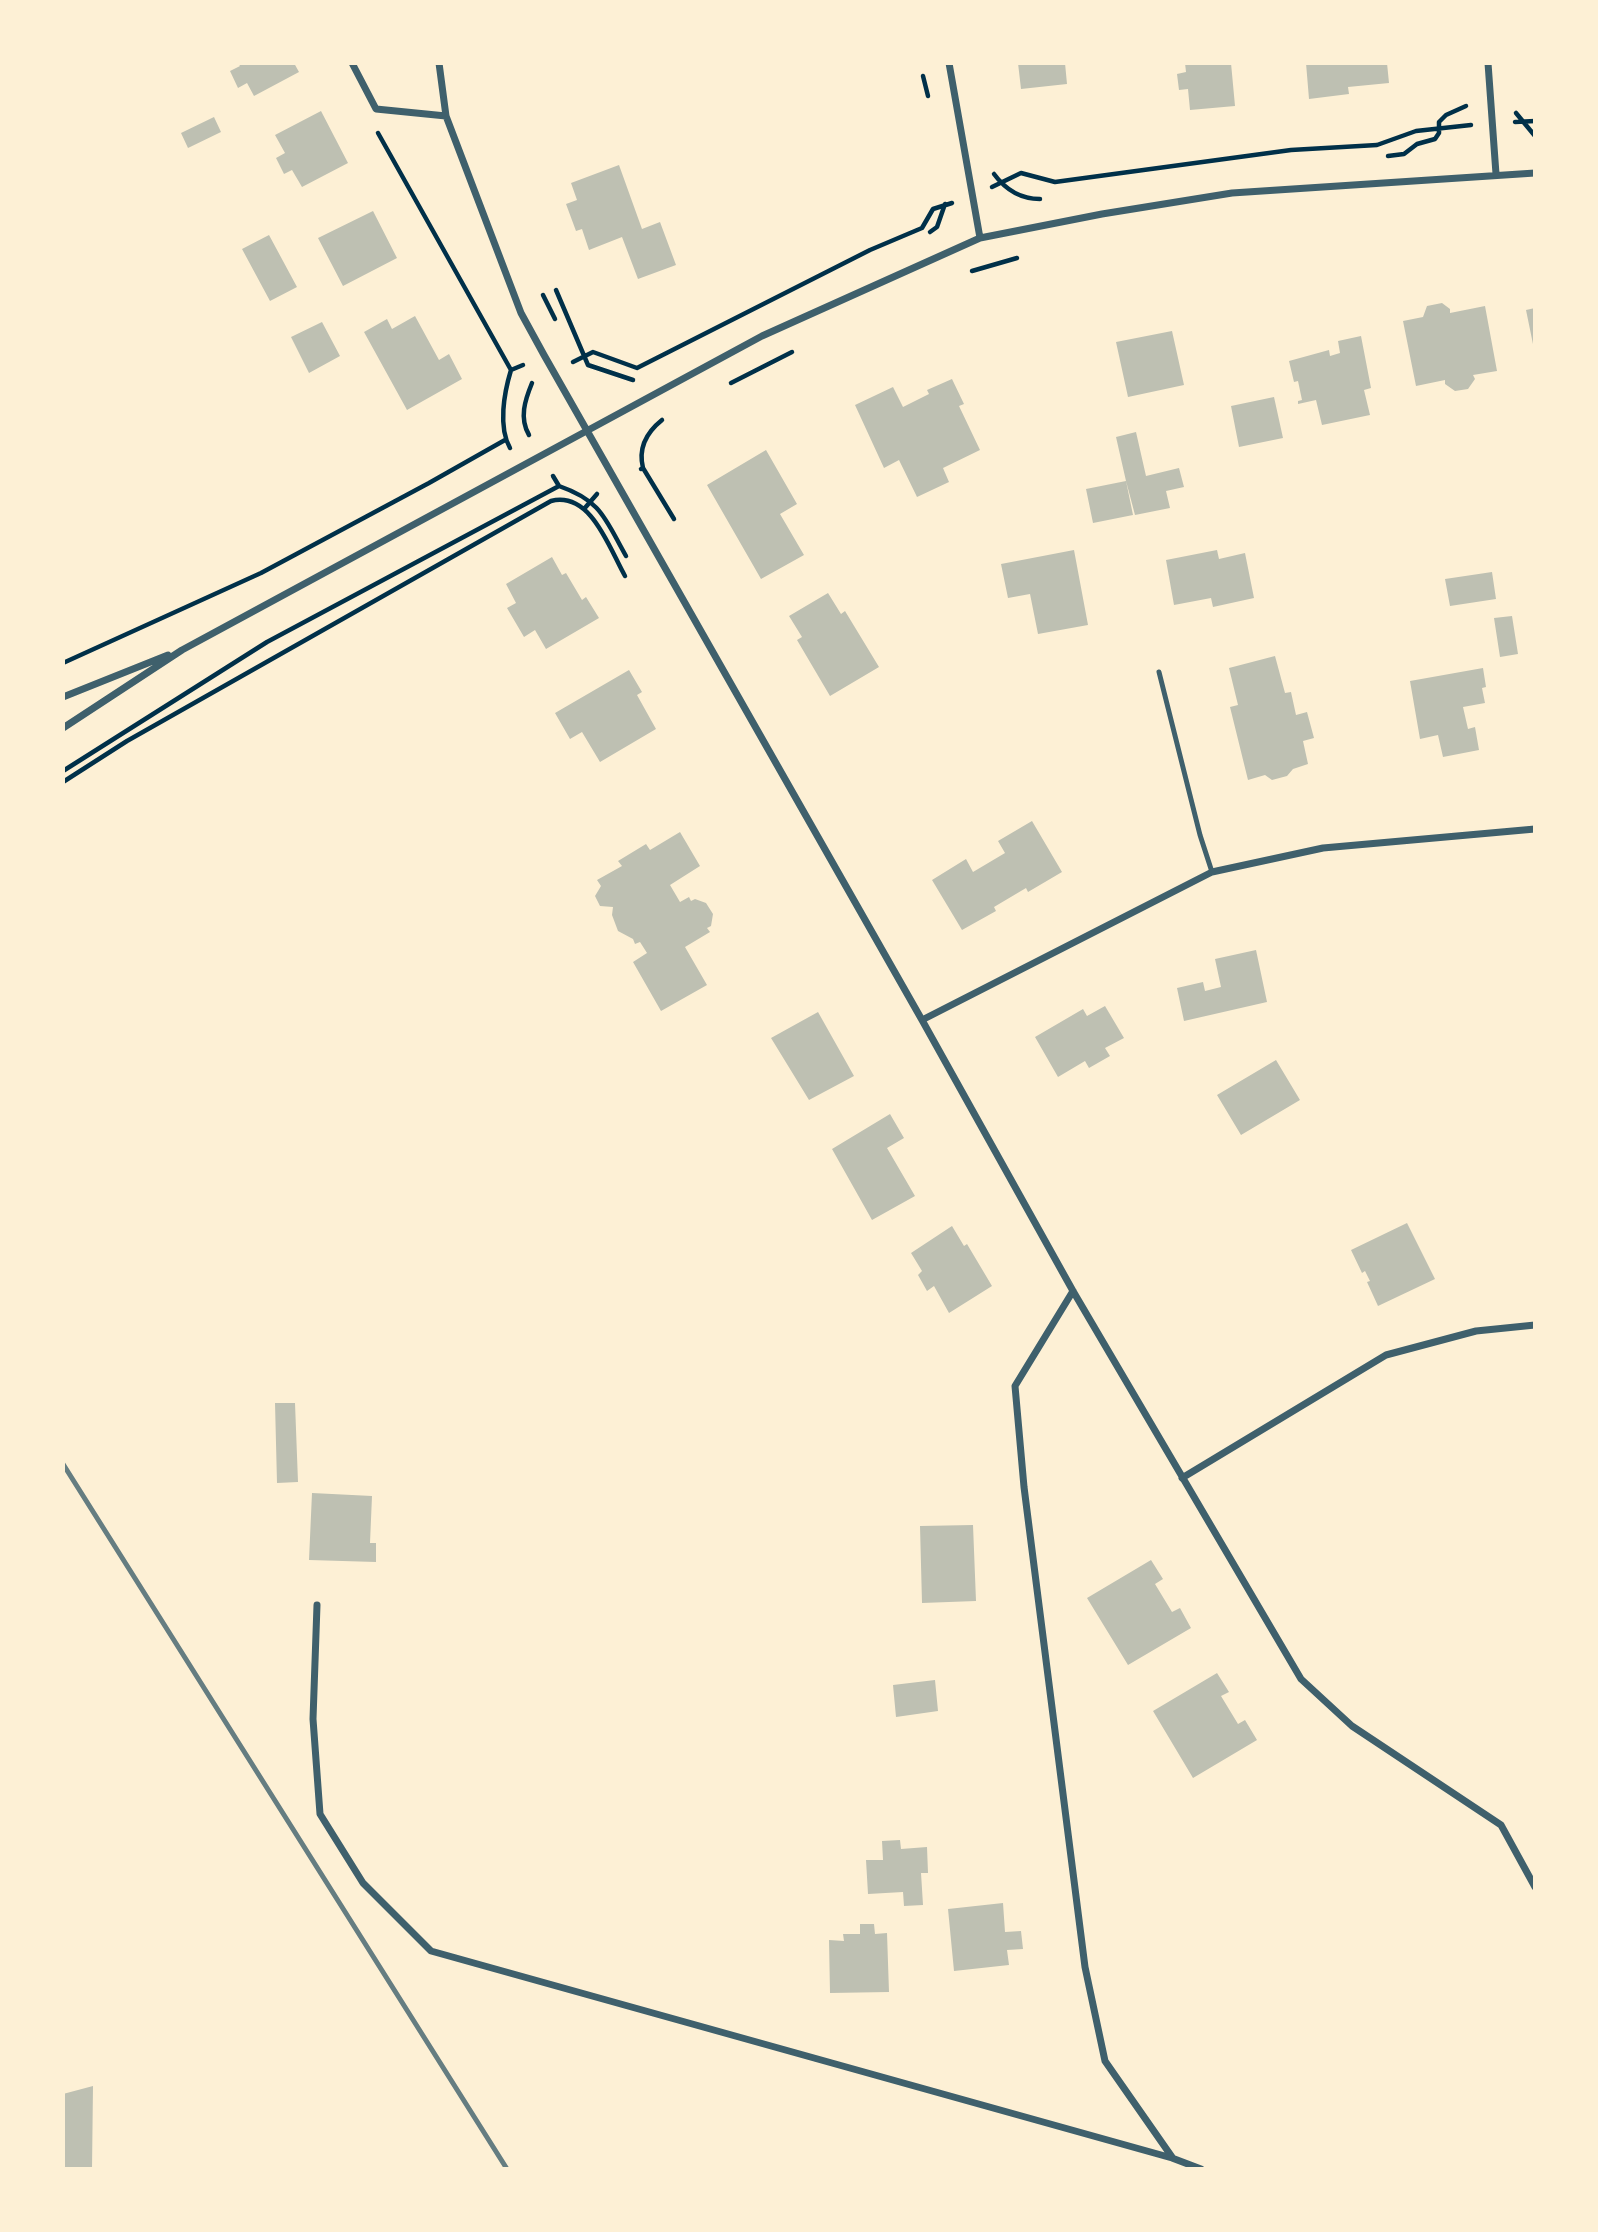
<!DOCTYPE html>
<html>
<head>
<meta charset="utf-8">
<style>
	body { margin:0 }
	#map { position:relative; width:1598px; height:2232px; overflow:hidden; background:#fdf0d5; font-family:"DejaVu Sans",sans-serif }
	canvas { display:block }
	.frame { position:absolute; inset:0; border:65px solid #fdf0d5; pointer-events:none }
</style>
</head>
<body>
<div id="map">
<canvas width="1598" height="2232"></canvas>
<div class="frame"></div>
</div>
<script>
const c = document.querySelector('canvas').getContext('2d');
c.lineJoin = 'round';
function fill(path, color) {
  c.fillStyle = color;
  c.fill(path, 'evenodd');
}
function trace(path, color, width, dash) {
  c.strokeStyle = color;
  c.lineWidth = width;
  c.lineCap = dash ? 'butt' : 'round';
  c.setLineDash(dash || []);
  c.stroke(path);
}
fill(new Path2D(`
	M238 63H294L299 72 254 96 247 83 238 88 230 71 240 66Z
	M1018 63H1065L1067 84 1021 89Z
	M1185 63H1231L1235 106 1190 110 1188 89 1179 90 1177 74 1186 72Z
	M1306 63H1387L1389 83 1348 87 1349 94 1309 99Z
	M321 111 348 163 302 187 292 170 284 174 276 158 285 153 275 135Z
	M214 117 221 132 188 148 181 133Z
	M619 165 642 229 660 222 676 265 638 279 622 237 589 250 582 229 576 231 566 204 577 200 571 183Z
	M373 211 397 258 343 286 318 238Z
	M269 235 297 287 270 301 242 249Z
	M1442 303 1450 309V313L1485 306 1497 371 1473 375 1475 379 1468 389 1455 391 1445 384V380L1416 386 1403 321 1423 317 1427 306Z
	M1535 308V348L1534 349 1526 310Z
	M415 316 439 360 449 354 462 379 407 410 364 332 387 319 392 329Z
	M322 322 340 356 309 373 291 337Z
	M1172 331 1184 385 1128 397 1116 342Z
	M1361 336 1371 388 1364 390 1370 415 1322 425 1316 400 1298 404V401L1302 400 1298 381 1294 382 1289 361 1329 350 1330 356 1340 353 1338 341Z
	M952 379 964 404 959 406 980 450 943 468 949 482 917 497 899 460 884 468 855 405 893 387 903 407 929 394 927 390Z
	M1274 397 1283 438 1239 447 1231 406Z
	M1136 432 1146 476 1179 468 1184 487 1166 491 1170 508 1135 515 1126 481 1133 515 1093 523 1086 489 1126 481 1116 437Z
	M766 450 797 504 780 514 804 555 761 579 707 485Z
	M1074 550 1088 625 1038 634 1030 594 1008 598 1001 564Z
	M1217 550 1219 559 1245 553 1254 598 1213 607 1211 598 1174 605 1166 560Z
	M552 557 562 575 566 573 582 600 586 597 599 618 546 649 535 630 524 637 507 608 516 603 506 584Z
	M1492 572 1496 599 1450 606 1445 579Z
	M828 593 841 614 845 611 879 667 830 696 797 640 802 637 789 616Z
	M1512 616 1518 654 1500 657 1494 618Z
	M1275 656 1285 693 1291 692 1296 715 1307 712 1314 738 1303 741 1308 764 1293 769 1287 776 1272 780 1265 775 1248 780 1230 707 1238 705 1229 668Z
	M1483 668 1486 687 1482 688 1485 703 1463 707 1468 729 1475 727 1479 750 1443 757 1438 735 1420 739 1410 681Z
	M629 670 642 692 637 695 656 729 600 762 582 732 570 739 555 713Z
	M1032 821 1062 872 1028 892 1026 888 994 907 996 911 962 930 932 880 966 859 973 872 1005 853 998 841Z
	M680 832 700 866 670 885 680 902 689 897 691 901 695 899 706 903 713 914 711 926 707 928 710 932 685 947 707 985 661 1011 633 962 647 953 640 942 635 944 633 939 618 931 612 915 613 907 600 906 595 896 601 886 597 880 622 866 618 861 646 844 650 850Z
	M1256 950 1267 1002 1184 1021 1177 988 1203 982 1205 991 1221 987 1215 959Z
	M1105 1006 1124 1038 1105 1048 1110 1056 1089 1068 1085 1061 1058 1077 1035 1037 1083 1009 1087 1016Z
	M818 1012 854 1076 809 1100 771 1038Z
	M1276 1060 1300 1100 1241 1135 1217 1095Z
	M890 1114 904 1138 887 1148 915 1196 872 1220 832 1149Z
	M1407 1223 1435 1279 1378 1306 1367 1282 1370 1281 1365 1271 1362 1273 1351 1250Z
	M952 1226 964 1246 967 1244 992 1286 949 1313 934 1286 927 1291 918 1275 922 1271 911 1253Z
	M275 1403H295L298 1482 277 1483Z
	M312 1493 372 1496 370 1543H376V1562L309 1560Z
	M973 1525 976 1601 922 1603 920 1526Z
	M1151 1560 1163 1579 1155 1584 1172 1612 1180 1608 1191 1628 1128 1665 1087 1598Z
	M1217 1673 1229 1692 1221 1696 1238 1724 1245 1720 1257 1740 1193 1778 1153 1711Z
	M935 1680 938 1711 896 1717 893 1685Z
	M900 1840 901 1849 927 1847 928 1873H921L923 1905 904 1906 903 1892 868 1894 866 1860H883L882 1841Z
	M1003 1903 1005 1932 1021 1931 1023 1949 1007 1950 1009 1965 954 1971 948 1909Z
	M860 1924H874L875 1934 887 1933 889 1992 830 1993 829 1940 844 1941 843 1934H860Z
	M93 2086 92 2169H63V2094Z`), '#bec0b2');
trace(new Path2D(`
	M923 76 928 96
	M1516 113 1535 136
	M1515 122 1535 121
	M378 133 511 370
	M1388 156 1404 154 1417 144 1435 139 1439 133V122L1446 115 1466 106
	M994 174C1005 189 1021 199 1040 199
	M992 187 1021 173 1055 182 1291 150 1377 145 1416 131 1471 125
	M930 232 937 227 945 204
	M972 271 1017 258
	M556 290 588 365 633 380
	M543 295 555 319
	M573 362 593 352 637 368 870 250 922 228 933 209 952 203
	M731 383 792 352
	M529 435C519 418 525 400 532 383
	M510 448C498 427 504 393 511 370L523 365
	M643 468C638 448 647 432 662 420
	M641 469 643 468 674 519
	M559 486C602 501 605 519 626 556
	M584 509 597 494
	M63 663 261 573 429 483 505 440
	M63 771 267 642 559 486 553 476
	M63 782 127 741 551 501C591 491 609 548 625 576`), '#003049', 4.5);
trace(new Path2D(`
	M1159 672 1200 835 1212 872`), '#3f606c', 5);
trace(new Path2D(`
	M352 63 376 109 446 116 521 313 544 355 922 1020 1073 1291 1301 1679 1352 1726 1501 1825 1535 1887
	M439 63 446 116
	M949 63 980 238
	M1488 63 1496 174
	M63 697 168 655
	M63 728 182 650 762 336 980 238 1102 214 1232 193 1535 173
	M922 1020 1212 872 1323 848 1535 829
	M1073 1291 1015 1386 1024 1487 1085 1967 1105 2061 1172 2157
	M1182 1478 1386 1355 1476 1331 1535 1325
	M317 1605 313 1719 320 1814 363 1883 431 1951 1172 2158 1201 2169`), '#3f606c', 7);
trace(new Path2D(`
	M63 1464 507 2169`), '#657d81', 5);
</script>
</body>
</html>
